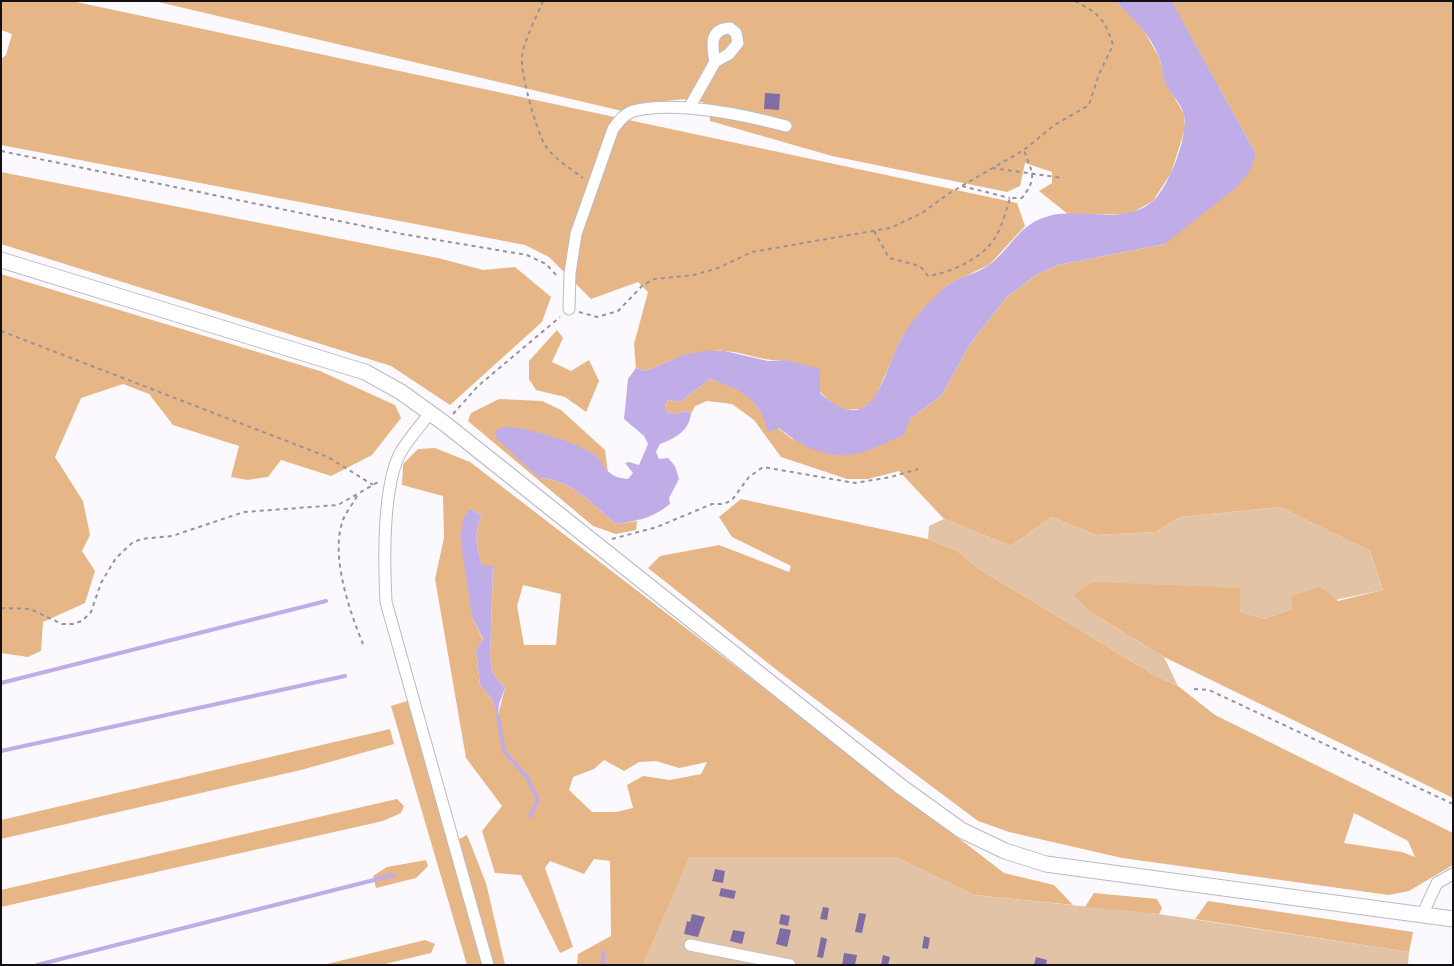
<!DOCTYPE html>
<html>
<head>
<meta charset="utf-8">
<style>
	body { margin:0 }
	#map { position:relative; width:1454px; height:966px; overflow:hidden; background:#fbf9fe; font-family:Barlow,sans-serif }
	canvas { display:block }
	.frame { position:absolute; inset:0; border:2px solid #111013; pointer-events:none }
</style>
</head>
<body>
<div id="map">
<canvas width="1454" height="966"></canvas>
<div class="frame"></div>
</div>
<script>
const c = document.querySelector('canvas').getContext('2d');
c.lineJoin = 'round';
function fill(path, color) {
  c.fillStyle = color;
  c.fill(path, 'evenodd');
}
function trace(path, color, width, dash) {
  c.strokeStyle = color;
  c.lineWidth = width;
  c.lineCap = dash ? 'butt' : 'round';
  c.setLineDash(dash || []);
  c.stroke(path);
}
fill(new Path2D(`
	M1280 507 1370 551 1383 590 1292 609 1265 619 1240 612V588L1092 613 1164 657 1178 686 1154 675 979 569 957 551 928 539 929 526 944 519 1011 546 1051 517 1096 535 1156 532 1180 517Z
	M688 857H896L974 895 1159 914 1409 952 1408 965H643Z`), '#e2c3a6');
fill(new Path2D(`
	M1 1H72L1017 203 1025 226 989 265 949 284 922 310 902 337 874 400 861 409 844 410 832 403 785 360C762 362 745 352 724 351 695 349 670 361 645 371L636 368 634 344 648 292 638 282 591 299 549 257 525 245 1 145V59L6 55 12 34 1 30Z
	M154 1H1115L1140 24 1159 57 1165 82 1184 114 1185 129 1171 173 1153 201 1130 214 1069 215 1039 191 1052 183V172L1025 163 1020 186 1007 192 832 156 710 121 709 105C684 92 649 106 622 111Z
	M1171 1H1453V798L1164 657 1092 613 1074 595 1092 582 1240 588V612L1265 619 1292 609V596L1320 587 1338 601 1383 590 1370 551 1280 507 1180 517 1156 532 1096 535 1051 517 1011 546 944 519 899 471 868 479H847L781 457 754 420 732 404 707 401 695 406 691 414 686 411 676 414 667 412 665 406 668 400 680 402 710 379 732 386 750 397 765 418 792 439 910 419 942 395 970 344 1007 297 1036 275 1058 265 1165 244 1256 154Z
	M1 172 438 258 483 270 515 267 551 297 542 322 450 405 391 366 1 244Z
	M1 274 320 371 395 405 401 418 372 455 331 476 281 460 268 477 247 480 231 477 239 446 173 425 149 394 123 384 81 398 55 457 83 501 90 535 82 551 95 571 85 603 43 622 41 651 28 657 1 653Z
	M557 330 563 338 552 362 571 371 589 360 599 381 586 412 565 397 536 390 529 379V361Z
	M499 399 542 401 561 410 605 450 608 473 592 453 539 478C570 478 594 506 616 524L637 521 636 530 616 534 593 526 468 421 471 413Z
	M435 448 470 462 1004 873 1054 885 1073 905 974 895 896 857H689L643 965H577L578 954 611 936 610 861 594 859 584 874 550 861 545 868 573 947 560 953 521 875 495 873 482 831 502 806 466 758 435 579 444 538 443 496 402 485 403 464 418 449ZM469 508 482 516C473 534 477 547 482 566H493L490 658 493 674 505 688 498 715 492 699 480 685 476 651 483 640 472 617ZM523 585 561 594 556 645H524L517 606ZM604 760 624 771 639 762 656 761 679 768 707 762 701 774 670 780 643 776 627 785 633 808 616 812H592L569 790 573 777 594 769Z
	M741 499 928 539 957 551 979 569 1154 675 1178 686 1215 715 1453 833V865L1409 891 1389 895 1122 858 1009 832 978 821 783 675 648 568 660 556 719 545 789 572 791 566 732 537 719 517ZM1354 813 1408 841 1415 857 1402 852 1344 843Z
	M410 700 482 965H467L391 706Z
	M390 729 394 744 301 770 1 839V820Z
	M397 799 404 806 401 813 383 821 1 907V890Z
	M467 835 486 883 505 965H490L457 840Z
	M426 860 428 866 416 878 376 888 373 876 387 867Z
	M1094 893 1157 899 1162 908 1159 914 1085 907Z
	M1208 901 1413 932 1409 952 1195 919Z
	M425 940 435 944 431 953 381 965H323Z`), '#e7b687');
fill(new Path2D(`
	M1115 1 1172 2 1256 154 1251 169 1238 186 1165 244 1058 265 1036 275 1007 297 970 344 942 395 910 419 904 435C889 441 865 454 849 455 824 458 798 444 779 428L768 432C760 398 740 389 710 379L680 402 668 400 665 406 667 412 676 414 686 411 691 414C689 431 674 439 660 444L656 452 659 459 668 458 675 466 679 479 669 498 670 504C653 518 637 521 616 524 594 506 570 478 539 478L496 438 495 431C499 429 503 427 506 427 524 426 577 443 592 453 608 464 603 477 628 479L633 473 625 463 629 462 639 465 648 444 644 436 624 419 628 379 636 368 645 371 684 355 703 351H725L768 361 785 360 820 369V393C874 441 881 377 901 339 912 319 931 299 948 285 960 276 977 274 989 265 1012 248 1018 224 1049 216 1082 207 1121 226 1152 202 1168 189 1189 135 1184 115 1182 104 1170 94 1165 83 1162 74 1162 65 1159 57 1150 34 1133 18 1115 1Z
	M469 508 482 516C473 534 477 547 482 565L493 566 490 658 493 674 505 688 499 704 498 717 492 699 480 685 476 651 483 639 472 617 460 536 464 518Z`), '#c0ade7');
trace(new Path2D(`
	M1 683 326 601
	M498 717 504 751 527 777 538 800 530 816
	M1 751 345 676
	M603 953V965
	M37 965 394 875`), '#c0ade7', 4);
fill(new Path2D(`
	M765 93 780 94 779 110 764 109Z
	M715 869 725 871 723 883 712 881Z
	M721 888 736 891 734 899 719 896Z
	M823 907 829 908 827 920 820 919Z
	M859 913 866 914 862 933 855 932Z
	M692 914 705 917 698 937 684 934 687 921 690 922Z
	M781 914 790 916 788 926 779 924Z
	M780 928 791 930 787 947 776 944Z
	M733 930 745 932 742 944 730 941Z
	M924 936 930 938 928 949 922 948Z
	M821 937 827 939 823 958 817 957Z
	M844 953 857 955 855 965H842Z
	M883 955 890 957 888 965H881Z
	M1036 957 1047 960 1046 965H1034Z`), '#806da3');
const minor = new Path2D(`
	M689 108 715 62 729 54 738 43 736 33 730 28C709 29 712 46 715 62
	M569 309 570 273 576 234 613 129C618 122 624 114 633 111 675 100 745 115 786 126
	M430 413C421 425 410 437 402 450 382 482 384 564 386 602L488 965
	M1423 913 1437 883 1453 874
	M690 945 790 965`);
const tertiary = new Path2D(`
	M1 260 365 372 401 392 444 423 900 786 961 830 1005 851 1046 864 1453 919`);
trace(minor, '#bcb9c3', 13);
trace(tertiary, '#bcb9c3', 17);
trace(new Path2D(`
	M543 1C536 18 525 38 522 56 520 72 536 130 545 145 554 159 570 168 583 178
	M1 151 402 234 527 255 546 264 558 277
	M992 168 1063 178
	M962 186 1010 198
	M874 231 889 258 920 266 928 276C950 273 983 258 995 238 1002 227 1006 211 1010 198H1022C1038 177 1032 173 1024 150
	M579 312 597 317 618 311 643 285 654 279 694 275 718 268 752 252 890 228 922 213 948 194 1024 150 1053 126 1089 105 1099 74 1113 45C1104 18 1099 14 1075 1
	M1 331 328 457 373 485
	M453 414 478 386 560 317
	M357 496C353 504 346 512 343 520 330 555 349 610 363 644
	M612 539 657 527 712 504H724L732 500 749 477 763 467 855 483 891 477 918 469
	M1 608 30 609 62 624H73L82 621 91 612 101 583 116 558 132 543 141 539 172 536 244 512 338 505 378 482
	M1194 689 1209 690 1453 804`), '#969498', 2, [4, 4]);
trace(minor, '#fff', 11);
trace(tertiary, '#fff', 15);
</script>
</body>
</html>
